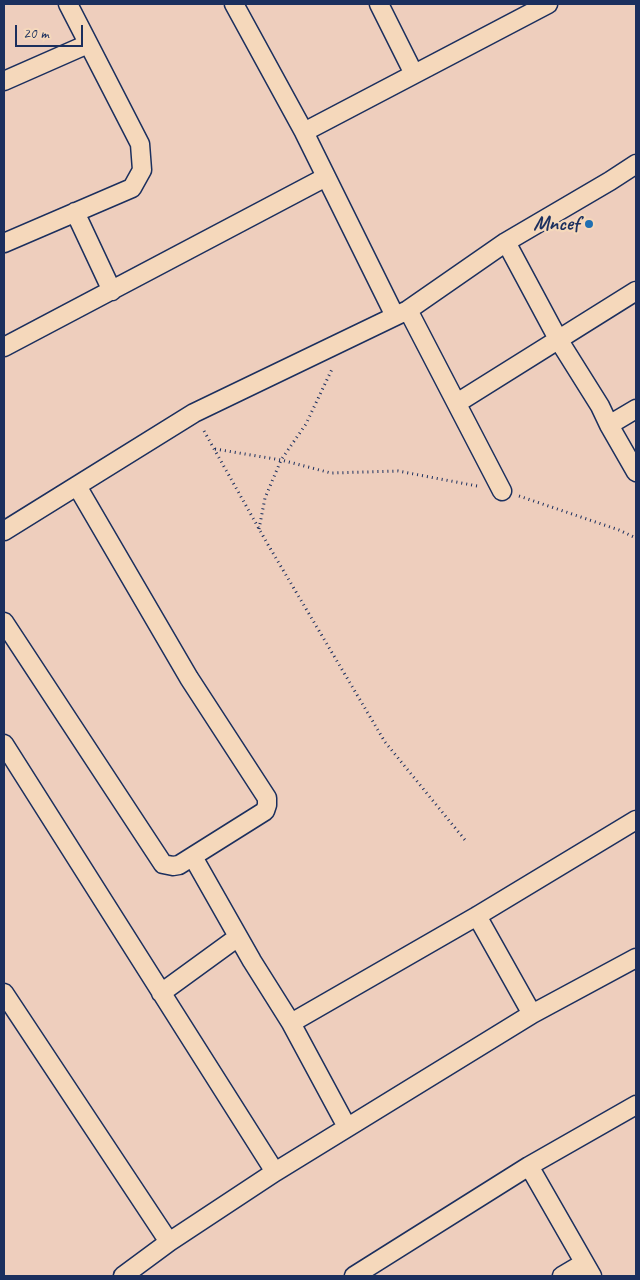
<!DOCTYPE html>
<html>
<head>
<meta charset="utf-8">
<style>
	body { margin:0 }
	#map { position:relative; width:640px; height:1280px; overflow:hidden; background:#eecebd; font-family:Caveat,sans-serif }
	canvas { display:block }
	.frame { position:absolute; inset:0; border:5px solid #1b2f5e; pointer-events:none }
	.scale { position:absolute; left:15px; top:25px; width:68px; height:22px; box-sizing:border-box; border:2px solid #1b2f5e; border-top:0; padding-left:6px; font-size:15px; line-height:18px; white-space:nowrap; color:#1b2f5e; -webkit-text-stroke:4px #f5d8bb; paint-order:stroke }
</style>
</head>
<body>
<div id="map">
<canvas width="640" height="1280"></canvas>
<div class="frame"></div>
<div class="scale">20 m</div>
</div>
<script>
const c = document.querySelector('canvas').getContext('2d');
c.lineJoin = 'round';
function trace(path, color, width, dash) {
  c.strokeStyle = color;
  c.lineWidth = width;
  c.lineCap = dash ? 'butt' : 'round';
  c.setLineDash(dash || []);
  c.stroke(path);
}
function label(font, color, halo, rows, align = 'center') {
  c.font = font + ' Caveat,sans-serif';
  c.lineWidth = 4.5;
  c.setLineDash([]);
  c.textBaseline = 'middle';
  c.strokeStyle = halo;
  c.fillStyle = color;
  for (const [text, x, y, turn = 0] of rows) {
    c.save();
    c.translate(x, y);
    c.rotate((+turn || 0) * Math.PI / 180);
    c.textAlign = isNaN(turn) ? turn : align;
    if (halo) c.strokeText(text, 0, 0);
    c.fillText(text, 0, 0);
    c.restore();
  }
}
const street = new Path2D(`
	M234 4 304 132 395 316
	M379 4 414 74
	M4 81 88 44
	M304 132 548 4
	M75 212 112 291
	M506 242 558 339 600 406 609 425 636 409
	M4 243 132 188 142 170 140 144 68 4
	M408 310 502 491
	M4 347 326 177
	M457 403 636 291
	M609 425 636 472
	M4 531 194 413 408 310 506 242 610 181 636 164
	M4 622 163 864 173 866 179 865 265 811 267 805V798L189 678 77 486
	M4 744 275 1172
	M193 857 252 961 291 1023 347 1127
	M477 916 532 1014
	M4 993 169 1242
	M161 993 238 937
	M291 1023 477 916 636 820
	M529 1166 592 1276
	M123 1276 169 1242 275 1172 532 1014 636 958
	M354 1276 529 1166 636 1105
	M562 1276 584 1263`);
trace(street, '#1b2f5e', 21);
trace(new Path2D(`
	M204 431 267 543 385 742 465 840
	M215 449 281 460 331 473 398 471 477 486
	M519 496 619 530 636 538
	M259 529 265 498 281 460 306 424 332 369`), '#1b2f5e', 3, [1, 4]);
trace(street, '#f5d8bb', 18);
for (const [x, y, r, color] of [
	[589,224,5,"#1f6fb2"]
]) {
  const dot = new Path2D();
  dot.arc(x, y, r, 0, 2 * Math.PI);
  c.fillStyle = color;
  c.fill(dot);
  trace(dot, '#f5d8bb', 2);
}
label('bold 21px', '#1b2f5e', '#f5d8bb', [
	["Mncef",579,224]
], 'right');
</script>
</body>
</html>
